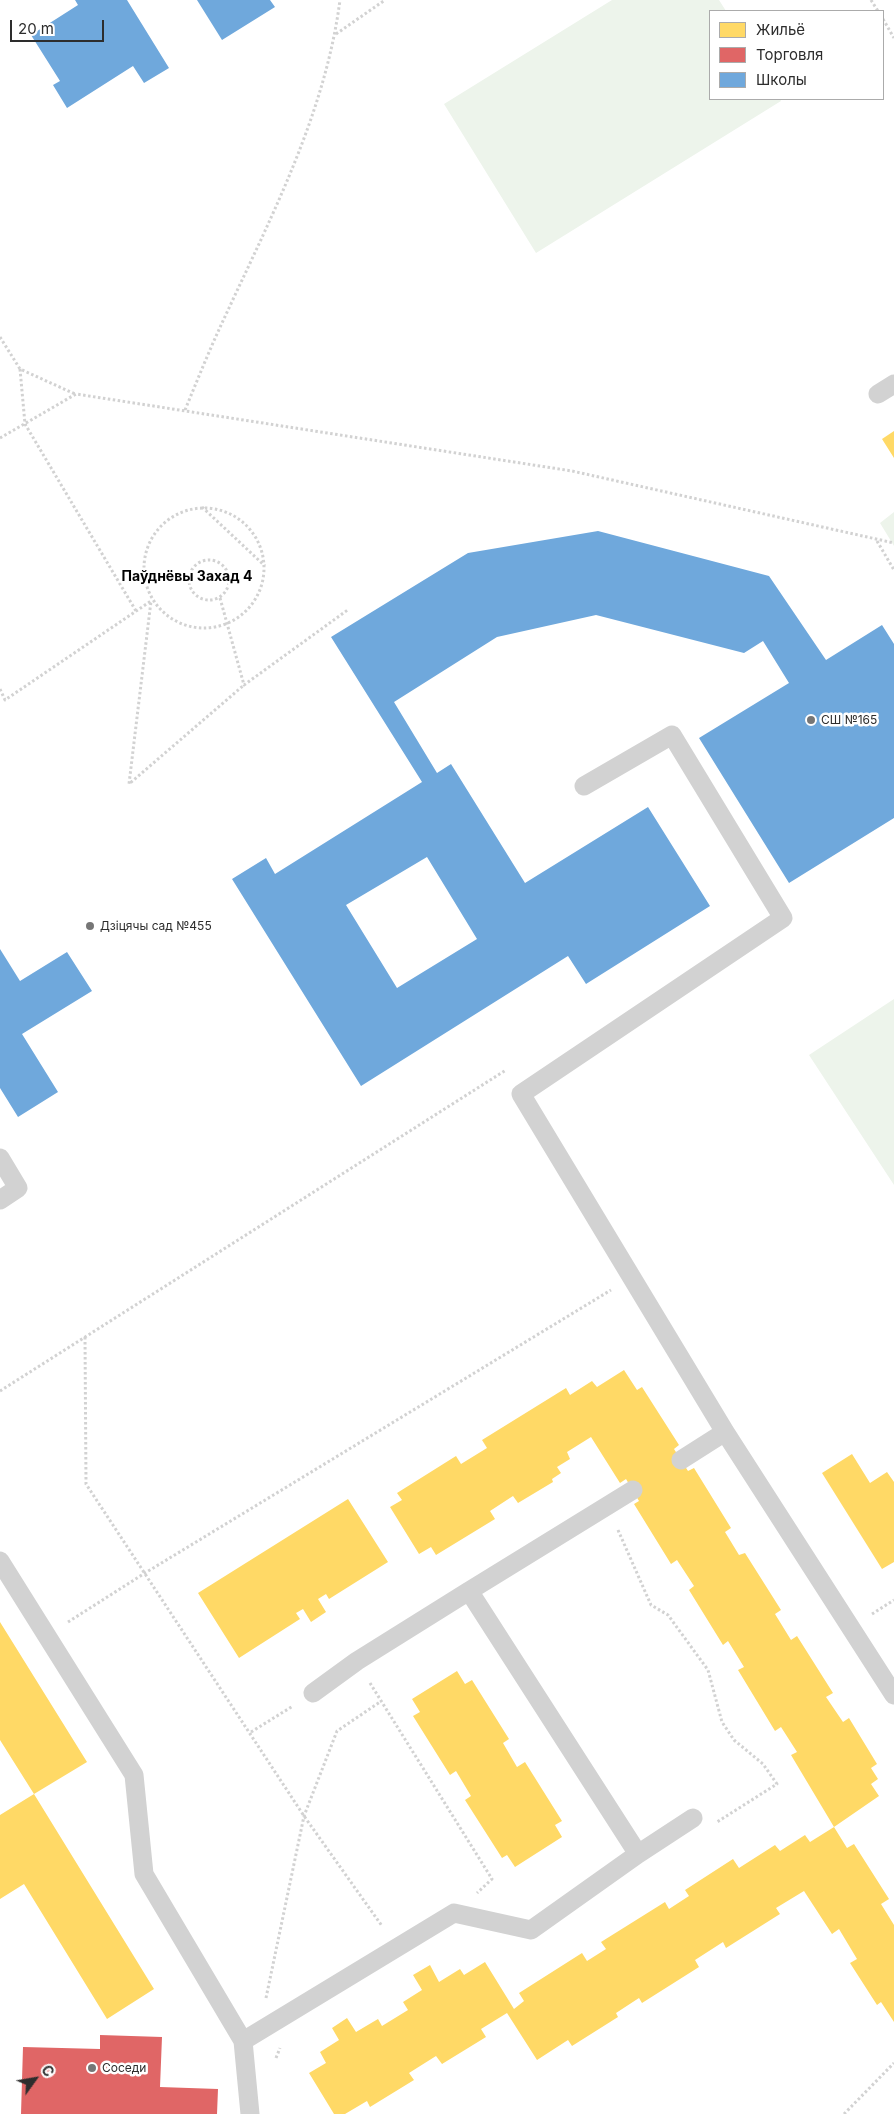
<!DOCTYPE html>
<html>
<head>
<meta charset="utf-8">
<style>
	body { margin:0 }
	#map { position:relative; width:894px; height:2114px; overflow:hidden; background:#fff; font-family:Inter,sans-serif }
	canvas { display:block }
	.legend { position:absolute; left:709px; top:10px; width:175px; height:90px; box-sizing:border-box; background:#fff; border:1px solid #ababab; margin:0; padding:6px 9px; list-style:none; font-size:15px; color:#2d2d2d }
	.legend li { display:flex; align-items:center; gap:10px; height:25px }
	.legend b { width:25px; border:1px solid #ababab }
	.north { position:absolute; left:10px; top:2054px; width:50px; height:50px; -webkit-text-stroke:4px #fff; paint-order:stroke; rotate:58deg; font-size:14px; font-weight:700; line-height:20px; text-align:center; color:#2d2d2d }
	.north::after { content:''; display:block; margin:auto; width:18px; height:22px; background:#2d2d2d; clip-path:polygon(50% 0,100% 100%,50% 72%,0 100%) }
	.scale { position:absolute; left:10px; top:20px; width:94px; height:22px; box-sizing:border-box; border:2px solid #2d2d2d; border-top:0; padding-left:6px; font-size:15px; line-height:18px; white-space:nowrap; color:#2d2d2d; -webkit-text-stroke:4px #fff; paint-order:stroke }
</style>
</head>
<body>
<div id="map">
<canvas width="894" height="2114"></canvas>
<ul class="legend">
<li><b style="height:14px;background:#ffd966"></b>Жильё</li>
<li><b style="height:14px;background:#e06666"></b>Торговля</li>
<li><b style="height:14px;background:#6fa8dc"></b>Школы</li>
</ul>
<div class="north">С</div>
<div class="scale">20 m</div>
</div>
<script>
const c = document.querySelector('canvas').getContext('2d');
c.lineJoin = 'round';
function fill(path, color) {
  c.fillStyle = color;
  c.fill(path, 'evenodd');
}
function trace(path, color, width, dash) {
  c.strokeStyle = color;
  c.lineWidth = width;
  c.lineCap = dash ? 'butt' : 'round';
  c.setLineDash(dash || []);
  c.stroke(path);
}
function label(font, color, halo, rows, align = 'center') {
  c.font = font + ' Inter,sans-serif';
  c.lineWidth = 5;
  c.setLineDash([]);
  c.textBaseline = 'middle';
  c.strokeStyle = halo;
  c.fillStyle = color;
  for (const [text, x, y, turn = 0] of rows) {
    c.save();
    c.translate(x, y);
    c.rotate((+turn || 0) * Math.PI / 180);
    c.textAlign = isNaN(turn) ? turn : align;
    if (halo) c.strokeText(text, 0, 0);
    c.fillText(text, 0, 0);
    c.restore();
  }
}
fill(new Path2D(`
	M612 0H719L726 11H710V99H780L781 101 536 253 444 104Z
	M894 512V546L880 523Z
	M894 999V1185L809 1055Z`), '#edf4eb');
fill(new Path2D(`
	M894 431V458L882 439Z
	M624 1370 637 1390 642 1387 679 1445 674 1449 688 1471 694 1468 731 1528 725 1532 739 1555 745 1553 781 1610 775 1614 791 1640 797 1636 833 1693 826 1697 843 1722 849 1718 877 1764 871 1768 878 1779 871 1784 879 1796 834 1827 791 1755 797 1752 781 1727 775 1731 738 1670 744 1667 728 1641 723 1645 689 1590 694 1586 677 1560 671 1564 634 1504 639 1501 626 1479 620 1483 591 1437 567 1452 570 1459 557 1467 561 1473 552 1479 553 1482 518 1503 513 1496 490 1511 495 1519 436 1555 431 1547 419 1554 390 1507 402 1500 397 1493 456 1456 461 1464 487 1448 482 1440 566 1388 570 1395 592 1381 597 1387Z
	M852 1454 870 1483 887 1472 894 1482V1562L882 1569 822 1473Z
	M348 1499 388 1562 329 1599 326 1594 318 1599 326 1612 311 1622 303 1609 296 1613 300 1619 239 1658 198 1593Z
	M0 1622 87 1762 34 1794 0 1740Z
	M457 1671 465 1684 472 1680 509 1739 503 1743 517 1767 525 1762 562 1821 555 1825 562 1837 515 1867 507 1855 502 1858 465 1800 471 1796 456 1771 450 1775 413 1716 420 1712 412 1699Z
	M34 1794 154 1989 107 2019 24 1884 0 1899V1815Z
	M834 1827 847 1848 854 1844 889 1899 881 1904 894 1925V2022L881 2002 877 2005 850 1963 857 1959 839 1929 832 1934 804 1891 776 1908 780 1914 726 1948 723 1942 695 1960 699 1967 642 2003 639 1998 616 2013 618 2017 572 2046 568 2040 537 2060 507 2013 481 2029 486 2037 442 2064 436 2056 409 2073 414 2080 370 2107 367 2101 345 2114H334L309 2073 326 2063 320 2052 339 2040 332 2028 347 2018 356 2032 378 2019 382 2026 408 2010 403 2002 422 1990 413 1975 430 1965 439 1982 460 1969 464 1975 485 1962 514 2009 524 2001 519 1993 582 1953 587 1961 606 1949 601 1942 665 1902 669 1909 689 1896 685 1890 733 1859 739 1868 775 1845 780 1851 805 1835 810 1842Z`), '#ffd966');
fill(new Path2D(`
	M100 2035 162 2037 160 2087 218 2089 217 2114H21L23 2047 100 2049Z`), '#e06666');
fill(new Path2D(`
	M75 0H127L169 68 144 83 133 66 67 108 53 85 60 81 31 35 78 5Z
	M197 0H270L275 7 222 40Z
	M598 531 769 576 826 660 882 625 894 644V818L789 883 699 738 789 683 763 641 744 653 596 615 497 637 394 702 437 773 451 764 525 883 648 807 710 906 586 984 568 956 361 1086 232 879 266 858 275 874 422 782 331 637 468 553ZM427 857 477 939 397 988 346 905Z
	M0 949 20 981 67 952 92 991 22 1034 58 1092 18 1117 0 1088Z`), '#6fa8dc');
trace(new Path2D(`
	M871 0 878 11
	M883 19 894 38
	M336 34 385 0
	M0 337 20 369 75 394
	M20 369 25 424 136 611
	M185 410C197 381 209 351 222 323 270 219 325 115 340 0
	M0 438 76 394 572 471 894 543
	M202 507 265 566
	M144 568a60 60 0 1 1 120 0a60 60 0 1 1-120 0Z
	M877 541 894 570
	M189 580a20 20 0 1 1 40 0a20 20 0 1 1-40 0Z
	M220 598 244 685 349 609
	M0 689 5 700 151 601 129 784 244 685
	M85 1337 86 1484 304 1816 382 1926
	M0 1391 506 1070
	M618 1530 651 1605 668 1615 708 1670 722 1722 734 1740 763 1764 777 1784 717 1822
	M872 1614 894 1600
	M68 1622 145 1573 611 1290
	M370 1683 492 1879 477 1893
	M251 1732 293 1706
	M266 1998 304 1816 337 1731 380 1702
	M276 2058 280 2048
	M844 2114 894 2063`), '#d2d2d2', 3, [2.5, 2.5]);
trace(new Path2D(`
	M878 394 894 384
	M584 786 672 735 783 918 521 1094 725 1432 894 1695
	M0 1158 18 1188 0 1200
	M681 1460 725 1432
	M0 1561 134 1775 144 1874 243 2041 250 2114
	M313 1693 357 1661 469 1591
	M638 1854 693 1818
	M243 2041 454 1913 531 1930 638 1854 469 1591 633 1490`), '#d2d2d2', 19);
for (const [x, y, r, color] of [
	[811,720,5,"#767676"],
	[90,926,5,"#767676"],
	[92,2068,5,"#767676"]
]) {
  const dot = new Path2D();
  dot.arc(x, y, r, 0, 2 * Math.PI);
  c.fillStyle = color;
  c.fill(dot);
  trace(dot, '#fff', 2);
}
label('12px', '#2d2d2d', '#fff', [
	["СШ №165",821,720],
	["Дзіцячы сад №455",100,926],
	["Соседи",102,2068]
], 'left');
label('bold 14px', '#000', '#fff', [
	["Паўднёвы Захад 4",187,577]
]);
</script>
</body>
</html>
